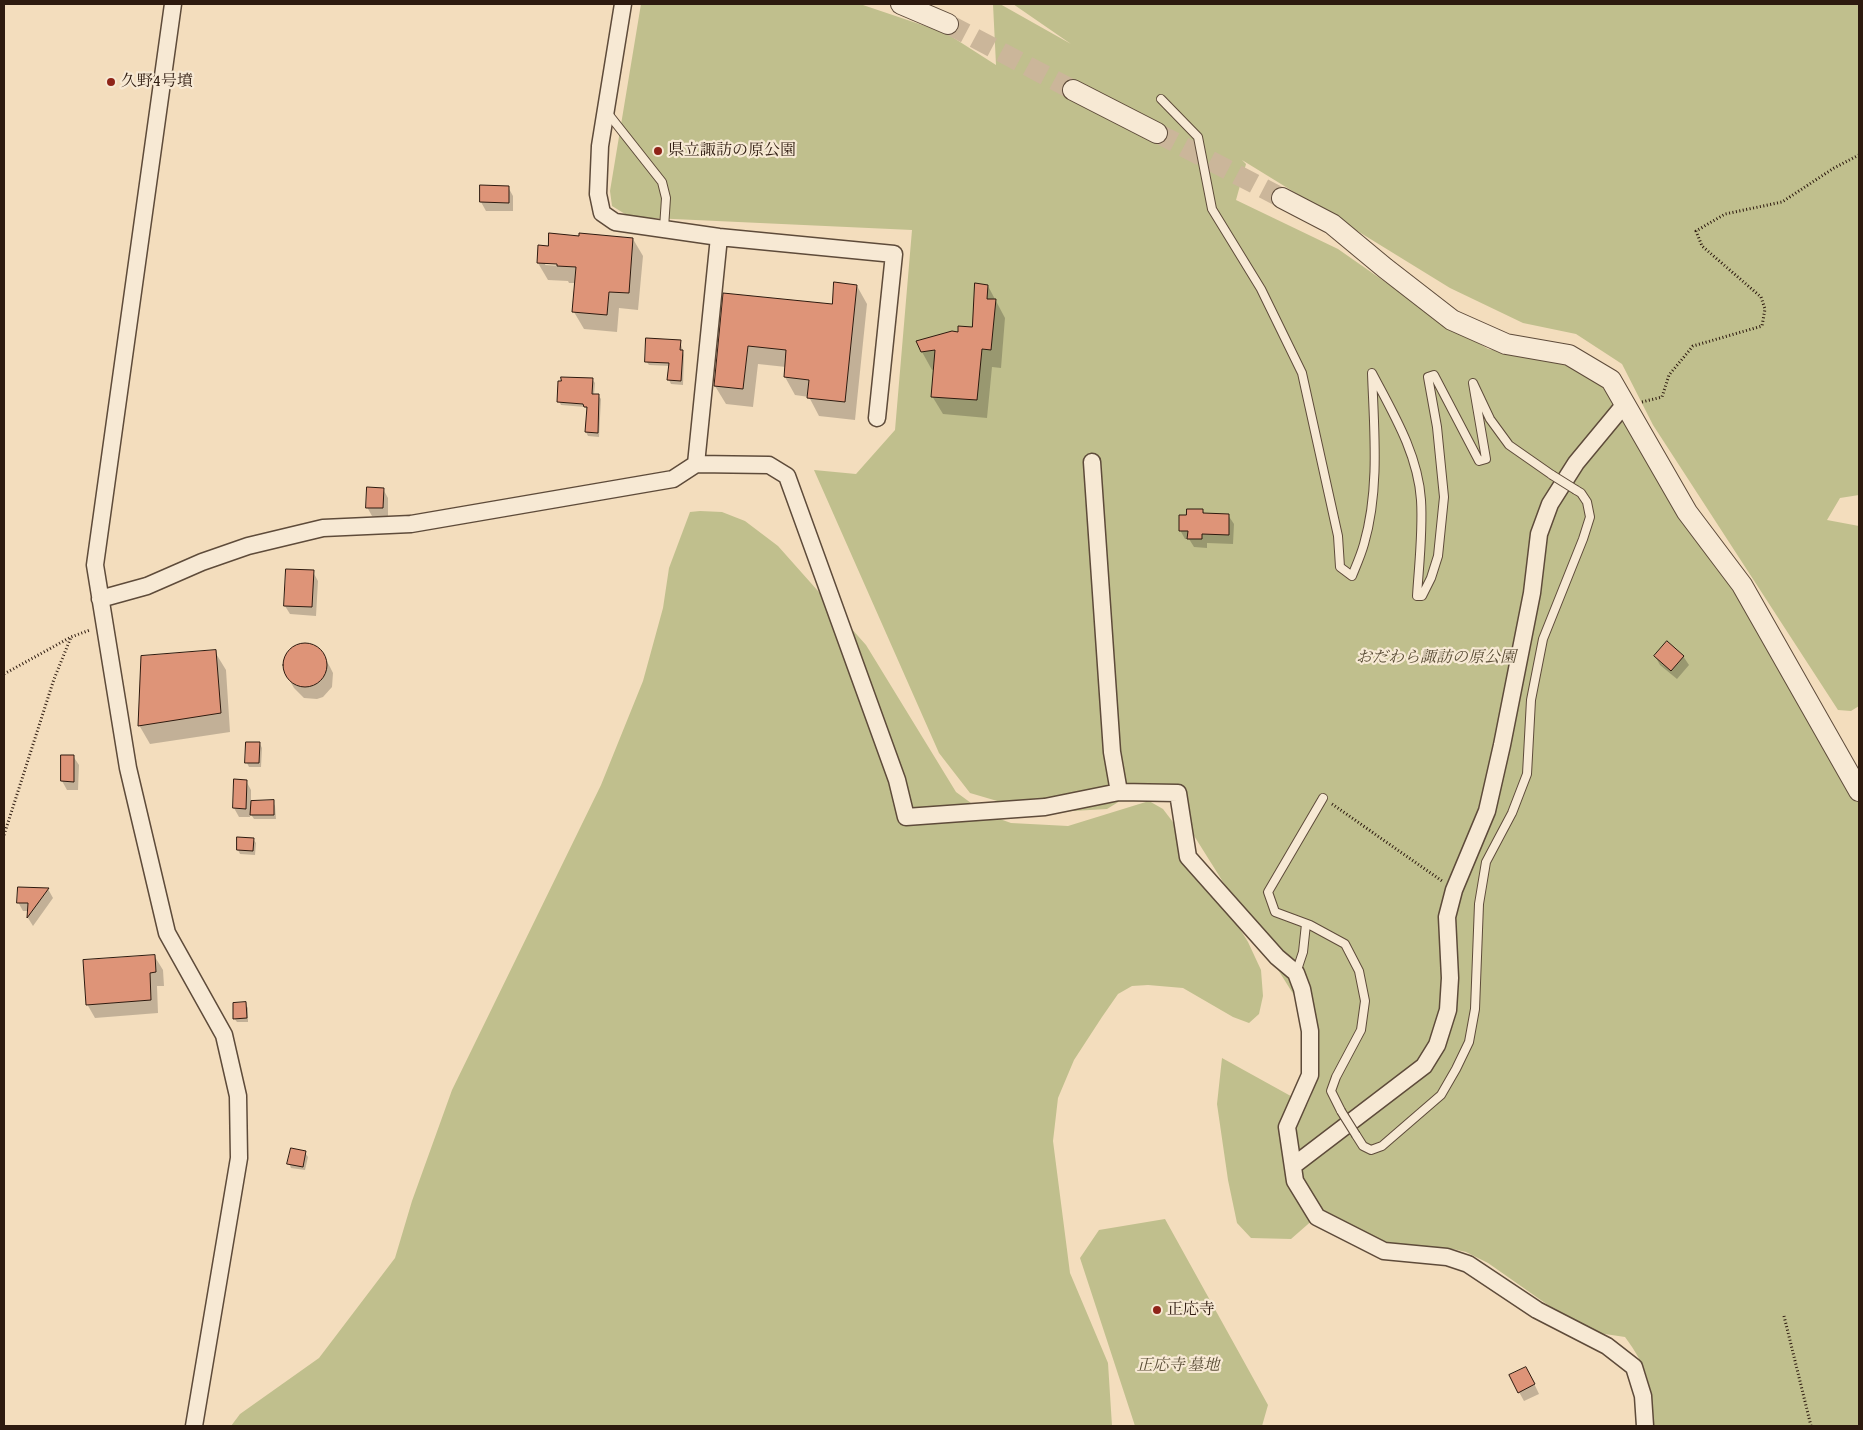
<!DOCTYPE html>
<html>
<head>
<meta charset="utf-8">
<style>
	body { margin:0 }
	#map { position:relative; width:1863px; height:1430px; overflow:hidden; background:#f3ddbd; font-family:"Gentium Book Plus",serif }
	canvas { display:block }
	.frame { position:absolute; inset:0; border:5px solid #2d1a0f; pointer-events:none }
</style>
</head>
<body>
<div id="map">
<canvas width="1863" height="1430"></canvas>
<div class="frame"></div>
</div>
<script>
const c = document.querySelector('canvas').getContext('2d');
c.lineJoin = 'round';
function fill(path, color) {
  c.fillStyle = color;
  c.fill(path, 'evenodd');
}
function trace(path, color, width, dash) {
  c.strokeStyle = color;
  c.lineWidth = width;
  c.lineCap = dash ? 'butt' : 'round';
  c.setLineDash(dash || []);
  c.stroke(path);
}
function label(font, color, halo, rows, align = 'center') {
  c.font = font + ' "Gentium Book Plus","Noto Serif JP",serif';
  c.lineWidth = 4.5;
  c.setLineDash([]);
  c.textBaseline = 'middle';
  c.strokeStyle = halo;
  c.fillStyle = color;
  for (const [text, x, y, turn = 0] of rows) {
    c.save();
    c.translate(x, y);
    c.rotate((+turn || 0) * Math.PI / 180);
    c.textAlign = isNaN(turn) ? turn : align;
    if (halo) c.strokeText(text, 0, 0);
    c.fillText(text, 0, 0);
    c.restore();
  }
}
fill(new Path2D(`
	M641 4H860L946 33 996 65 993 4H1000L1071 44 1013 4H1859V495L1840 498 1827 520 1859 526V706L1851 711 1838 710 1653 425 1622 364 1576 334 1523 323 1450 288 1242 160 1246 164 1236 200 1338 249 1431 314 1488 349 1567 364 1601 385 1685 490 1859 803V1426H1651C1654 1390 1647 1366 1625 1337L1585 1331 1488 1263 1466 1252 1453 1249 1403 1247 1382 1242 1323 1211 1291 1239 1251 1238 1237 1223 1228 1180 1217 1104 1222 1058 1307 1105 1311 1096 1318 1072 1302 1008 1166 791 1133 793 1107 809 1038 813 970 793 939 753 814 470 856 474 895 430 912 230 630 217 612 206 610 191Z
	M700 511 722 512 745 521 778 546 866 645 956 792 986 814 1011 823 1068 826 1149 801 1163 809 1182 834 1248 942 1261 970 1263 996 1259 1014 1249 1023 1233 1017 1183 988 1148 985 1132 986 1118 994 1102 1017 1074 1060 1058 1098 1053 1141 1070 1273 1108 1363 1112 1426H231L240 1414 319 1358 395 1258 412 1201 452 1090 601 785 643 681 663 608 669 568 690 512Z
	M1165 1219 1268 1405 1262 1426H1135L1080 1258 1099 1230Z`), '#c0bf8d');
fill(new Path2D(`
	M508 187 513 196V211H486L481 202Z
	M580 237 633 239 643 256 638 310 619 308 617 332 584 329 574 312 576 283H569L568 281 548 280 538 263 549 248ZM546 262 561 263V266L545 265Z
	M857 286 867 304 855 420 819 416 809 397 795 395 785 377 786 367 758 364 753 407 726 404 715 386 724 294 833 305Z
	M988 286 1005 318 1001 368 992 367 987 418 943 414 932 396 935 369 932 370 922 352 959 333 973 328Z
	M680 341 684 355 683 385 671 384 669 380 670 366 649 365 646 361Z
	M592 379 595 383 594 395H598L601 399 599 437 588 436 586 432 588 411 585 407 561 405 559 401Z
	M383 489 388 498V517L372 516 367 507Z
	M1203 511 1205 514 1228 515 1234 524 1233 544 1207 543V548L1194 547 1189 539H1185L1180 530 1188 517Z
	M313 572 318 581 316 616 290 614 285 606Z
	M297 645H311L322 653 330 667 333 673 332 687 323 697 317 699 304 698 294 688 286 674 285 660 287 654Z
	M215 652 226 670 230 732 150 744 139 725Z
	M1655 656H1683L1689 665 1677 679 1660 665Z
	M260 744 262 748 261 767H249L247 763Z
	M62 756H73L79 765 78 790H67L62 781Z
	M246 781 251 790V802H273L275 806 276 819H254L250 813V817H239L234 808Z
	M253 839 256 843 255 855 240 854 238 850Z
	M19 888 48 889 53 898 33 926 28 918 29 911H23L18 902Z
	M155 957 163 970 164 986H157L158 1013 95 1018 87 1004Z
	M245 1004 248 1008V1022H237L234 1018Z
	M305 1153 308 1157 305 1170 291 1168 289 1163Z
	M1531 1377 1539 1394 1524 1401 1519 1392Z`), '#0003');
const building = new Path2D(`
	M480 185 509 186V203L480 202Z
	M549 233 579 236V233L633 238 629 293 609 292 607 315 572 312 576 267 557 266V264L537 263 538 245 548 246Z
	M834 282 857 285 845 402 807 398 809 380 784 377 786 350 748 346 743 389 714 386 723 293 832 304Z
	M975 283 988 285 987 299H996L991 350 982 349 977 400 931 397 935 350 921 352 916 341 952 331 958 332V326L972 327Z
	M646 338 681 340 680 350H683L681 381 667 380 669 363 645 362Z
	M561 377 593 378 592 394H599L598 433 585 432 587 407H584L583 404 557 402 558 381H561Z
	M367 487 384 488 383 508H366Z
	M1187 509H1203V513L1229 514V535L1202 534V539H1187L1188 531H1179V515H1186Z
	M286 569 314 570 312 607 284 606Z
	M1667 641 1684 656 1671 671 1654 656Z
	M283 665a22 22 0 1 1 44 0a22 22 0 1 1-44 0Z
	M216 650 221 713 138 726 141 656Z
	M246 742H260L259 763H245Z
	M61 755H74V782L61 781Z
	M234 779 247 780 246 809 233 808Z
	M274 800V815H250L251 801Z
	M237 837 254 838 253 851 237 850Z
	M18 887 49 888 27 918 28 903H17Z
	M155 955 156 972 150 973 151 1000 86 1005 83 960Z
	M246 1002 247 1018 233 1019V1003Z
	M291 1148 306 1151 303 1167 287 1164Z
	M1526 1367 1535 1384 1518 1393 1509 1375Z`);
fill(building, '#de9478');
trace(building, '#2d1a0f', 1);
trace(new Path2D(`
	M948 24 1073 90
	M1157 133 1282 198`), '#cbb69a', 20, [20, 10]);
const service = new Path2D(`
	M1161 99 1198 137 1212 209 1261 289 1302 373 1338 536 1340 567 1352 576C1356 566 1361 555 1364 544 1380 489 1374 429 1372 373 1393 413 1418 454 1421 500 1423 532 1419 564 1417 596H1422L1431 578 1438 556 1444 497 1437 427 1428 377 1434 375 1479 461 1486 459 1473 383 1490 419 1509 445 1552 475
	M606 111 662 182 666 198 664 228
	M1323 798 1268 892 1275 912 1310 925 1345 944 1359 971 1365 1001 1361 1030 1336 1077 1331 1091 1341 1111
	M1296 973 1303 952 1306 924
	M1356 1135 1363 1146 1371 1150 1382 1146 1441 1095 1456 1069 1469 1042 1475 1009 1479 904 1486 862 1512 813 1527 774 1531 700 1543 639 1583 539 1590 517 1587 502 1581 493 1576 490`);
const minor = new Path2D(`
	M173 4 95 565 128 768 167 933 224 1035 238 1096 239 1158 194 1426
	M623 4 600 146 598 194 602 213 615 222 719 237 894 254 877 418
	M1092 462 1112 752 1119 792 1178 793 1188 857 1277 957 1296 973 1302 989 1310 1031V1075L1287 1127 1295 1181 1317 1217 1384 1251 1447 1257 1468 1264 1537 1310 1607 1346 1634 1367 1643 1396 1645 1426
	M696 464 719 237
	M100 599 147 586 202 562 248 546 323 528 411 524 673 479 696 464 769 465 787 476 897 780 906 817 1045 807 1119 792
	M1293 1166 1424 1066 1437 1045 1448 1010 1450 978 1447 917 1454 890 1487 811 1502 745 1532 593 1539 534 1550 504 1576 463 1624 405`);
const tertiary = new Path2D(`
	M901 4 948 24
	M1073 90 1157 133
	M1282 198 1332 224 1385 268 1452 320 1506 344 1569 355 1611 380 1687 512 1742 585 1859 791`);
trace(service, '#5e4b3a', 10);
trace(minor, '#5e4b3a', 19);
trace(tertiary, '#5e4b3a', 22);
trace(new Path2D(`
	M1642 402 1662 397 1669 375 1693 346 1762 326 1765 309 1761 297 1702 246 1696 231 1725 214 1782 202 1834 168 1859 155
	M4 674 71 637 90 630
	M1332 804 1442 881
	M4 835 54 679 71 637
	M1784 1316 1811 1426`), '#2d1a0f', 3, [1, 2.5]);
trace(service, '#f7e9d4', 8);
trace(minor, '#f7e9d4', 16);
trace(tertiary, '#f7e9d4', 20);
const serviceBridge = new Path2D(`
	M1552 475 1576 490
	M1341 1111 1356 1135`);
trace(serviceBridge, '#5e4b3a', 10, []);
trace(serviceBridge, '#f7e9d4', 8);
for (const [x, y, r, color] of [
	[111,82,5,"#8f2418"],
	[658,151,5,"#8f2418"],
	[1157,1310,5,"#8f2418"]
]) {
  const dot = new Path2D();
  dot.arc(x, y, r, 0, 2 * Math.PI);
  c.fillStyle = color;
  c.fill(dot);
  trace(dot, '#f7e9d4', 2);
}
label('16px', '#2d1a0f', '#f7e9d4', [
	["久野4号墳",121,82],
	["県立諏訪の原公園",668,151],
	["正応寺",1167,1310]
], 'left');
label('italic 16px', '#594c35', '#f7e9d4', [
	["おだわら諏訪の原公園",1436,658],
	["正応寺 墓地",1178,1366]
]);
</script>
</body>
</html>
